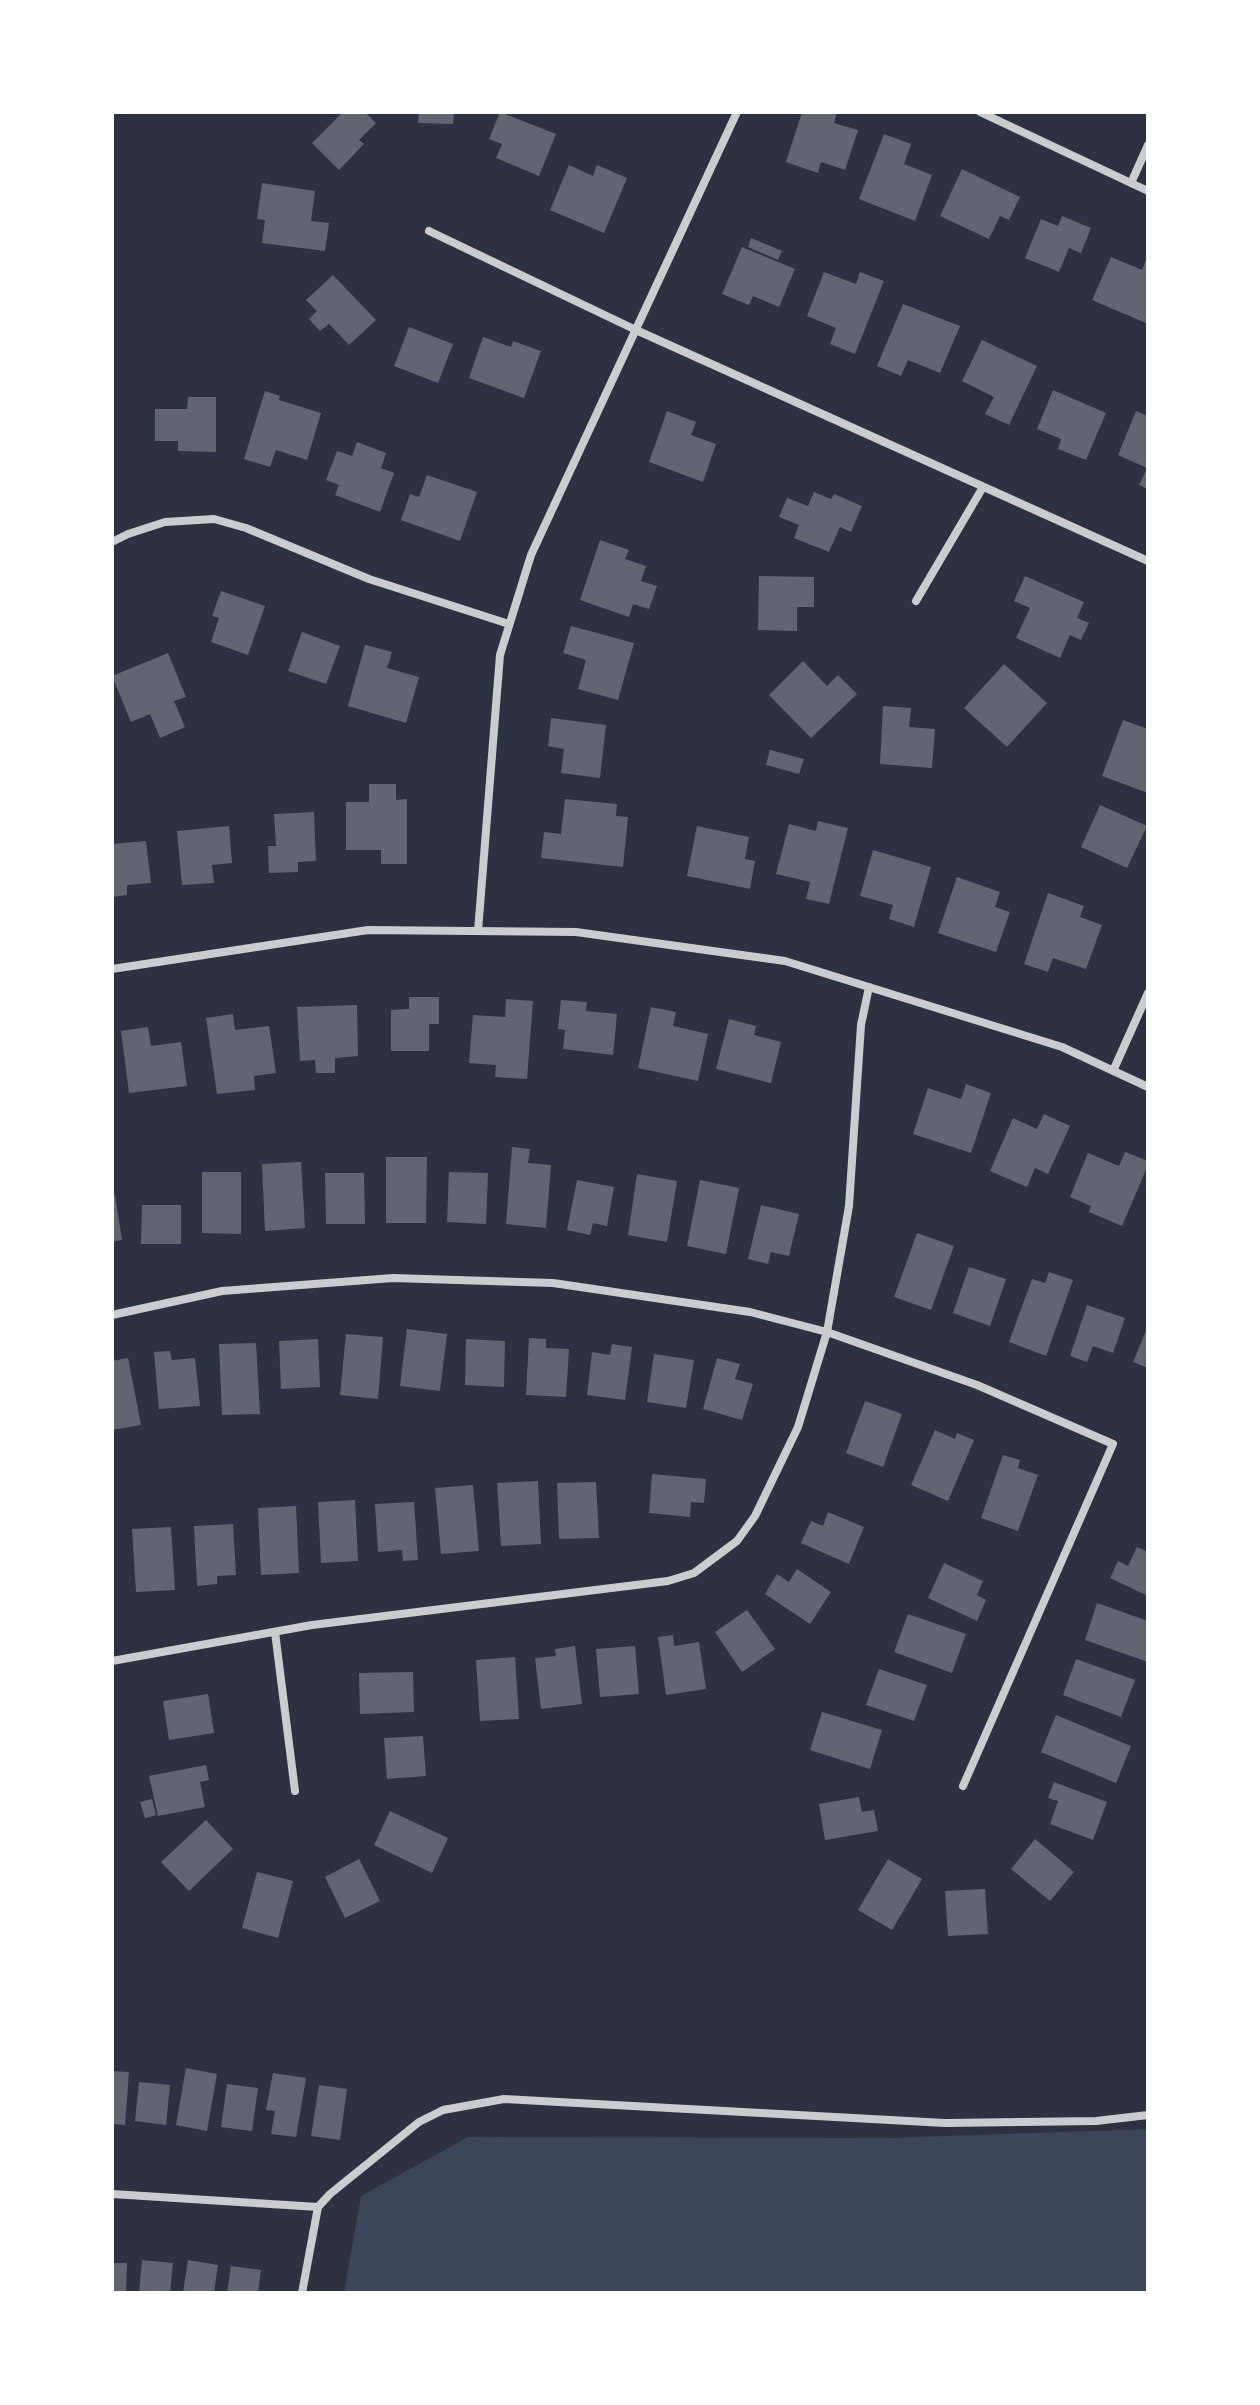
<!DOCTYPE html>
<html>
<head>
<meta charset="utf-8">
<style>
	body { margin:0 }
	#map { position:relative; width:1260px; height:2405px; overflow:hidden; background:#2d3142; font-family:Jost,sans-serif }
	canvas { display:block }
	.frame { position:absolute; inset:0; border:114px solid #fff; pointer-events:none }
</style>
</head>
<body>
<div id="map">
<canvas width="1260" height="2405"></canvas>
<div class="frame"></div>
</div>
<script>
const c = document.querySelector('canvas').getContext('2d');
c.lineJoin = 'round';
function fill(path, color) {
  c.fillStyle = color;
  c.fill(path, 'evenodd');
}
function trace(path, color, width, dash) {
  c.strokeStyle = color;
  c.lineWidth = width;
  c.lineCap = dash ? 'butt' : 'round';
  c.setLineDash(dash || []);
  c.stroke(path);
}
fill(new Path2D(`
	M1148 2129V2293H344L361 2196 468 2137 888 2138Z`), '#3c4559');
fill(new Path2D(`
	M343 112H365L376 123 359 140 364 144 339 170 312 143Z
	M419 112H454L453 124 418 123Z
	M500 112 556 134 539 176 496 158 502 144 489 139Z
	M802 112H837L834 123 858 130 845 170 821 162 818 173 786 162Z
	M884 134 911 144 904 164 932 175 915 221 859 199Z
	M569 165 593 176 597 165 627 178 604 233 550 210Z
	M962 169 1020 197 1009 220 1000 216 989 239 940 216Z
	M262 183 315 191 311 221 329 223 325 251 262 243 265 220 257 219Z
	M1062 216 1091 228 1081 253 1069 248 1059 272 1025 258 1041 219 1058 226Z
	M751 238 782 251 778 260 748 247Z
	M742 247 795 269 779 307 753 296 749 305 722 294Z
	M1148 255V324L1092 300 1111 257 1142 270Z
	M824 272 856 284 860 272 884 281 855 354 830 344 836 328 807 316Z
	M333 275 376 320 349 345 329 324 320 331 309 319 317 311 306 300Z
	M903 304 960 326 940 373 908 360 901 376 877 366Z
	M409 327 453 344 438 383 394 366Z
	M483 337 511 347 513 341 541 351 524 398 469 378Z
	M982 340 1037 366 1009 425 985 414 994 397 962 381Z
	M1053 390 1106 413 1086 460 1058 449 1061 439 1037 429Z
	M265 391 280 396 279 400 321 413 307 460 276 450 270 467 244 459Z
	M188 397H216V452L178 451V441H155V409H187Z
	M667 411 696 422 691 435 716 444 703 482 649 462Z
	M1136 411 1148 416V489L1139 485 1147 468 1118 455Z
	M357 442 386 453 381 468 394 473 380 512 335 495 339 485 326 480 337 451 352 456Z
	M427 475 477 492 460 541 401 520 410 494 419 497Z
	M814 492 831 499 834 494 862 506 851 532 840 527 829 552 794 538 799 525 779 517 787 498 808 506Z
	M600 540 629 550 625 559 646 566 641 581 657 586 649 609 633 604 629 617 580 600Z
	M759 576 814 577V607H797V631L758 630Z
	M1025 576 1084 602 1077 618 1089 623 1081 640 1070 635 1060 658 1016 638 1030 608 1014 601Z
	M221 591 265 606 248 655 211 642 219 618 212 616Z
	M571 626 634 643 618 700 578 689 586 660 563 653Z
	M302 632 340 646 326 684 288 671Z
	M365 645 392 652 387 668 419 677 406 723 348 706Z
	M168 653 186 697 174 701 185 727 160 738 150 714 131 722 112 676Z
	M803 661 827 686 838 675 857 694 811 738 769 695Z
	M1004 664 1047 703 1007 747 964 708Z
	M883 706 911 708 909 727 935 729 932 768 880 764Z
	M551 718 606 725 600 778 561 773 564 749 548 746Z
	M1123 720 1148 729V793L1102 776Z
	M770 750 804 759 799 774 766 765Z
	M369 784H396V800L407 799V864H381V850H346V802H369Z
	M565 799 617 804 616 816 628 817 623 867 541 858 544 832 561 834Z
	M1100 805 1147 826 1127 868 1081 847Z
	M314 812 316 861 298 862V872L269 873 268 846H276L274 814Z
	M818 821 848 828 829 904 806 899 810 882 776 874 789 824 816 831Z
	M229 826 232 863 212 865 214 883 182 885 177 831Z
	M697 826 749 837 745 859 755 861 750 889 687 876Z
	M146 841 151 883 127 885V895L112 897V844Z
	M873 850 931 867 914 927 889 919 893 905 860 896Z
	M957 877 1000 892 995 907 1010 912 996 952 938 933Z
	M1048 893 1084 906 1080 917 1102 925 1086 969 1053 958 1048 972 1024 964Z
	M409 997H439V1024H429V1051H391V1010L409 1009Z
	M506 999 533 1001 527 1079 495 1077 496 1065 469 1063 473 1015 505 1017Z
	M561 1000 587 1002 586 1011 617 1014 613 1055 563 1049 565 1030 558 1029Z
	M357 1005 358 1056 335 1058V1073H316L315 1060 300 1061 297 1007Z
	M651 1007 676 1012 673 1026 708 1034 698 1081 638 1068Z
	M233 1014 235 1030 269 1026 276 1073 254 1076 255 1090 217 1094 206 1018Z
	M729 1019 756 1026 754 1035 781 1042 771 1083 716 1069Z
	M148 1027 151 1046 181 1042 187 1086 129 1093 121 1031Z
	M966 1084 991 1093 971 1153 913 1134 928 1088 961 1099Z
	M1044 1114 1070 1126 1048 1174 1035 1168 1027 1187 990 1171 1013 1118 1037 1129Z
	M512 1147 530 1149 528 1163 551 1165 546 1228 506 1224Z
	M1125 1152 1148 1161V1165L1122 1226 1089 1212 1091 1206 1070 1197 1088 1153 1119 1166Z
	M386 1157H427L426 1223H386Z
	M301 1162 305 1228 265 1231 262 1164Z
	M202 1172H241V1234L202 1233Z
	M449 1172 488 1173 486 1224 447 1222Z
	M325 1173H364L365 1224H326Z
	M637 1174 677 1181 667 1242 628 1235Z
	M577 1180 614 1187 607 1226 593 1223 590 1235 567 1230Z
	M700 1180 739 1188 726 1254 687 1246Z
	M112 1195H115L122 1240 112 1242Z
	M142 1205H181V1244H141Z
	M761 1205 799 1214 789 1256 771 1252 768 1264 748 1259Z
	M917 1233 954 1246 931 1310 894 1297Z
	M969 1267 1006 1279 990 1326 953 1313Z
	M1049 1272 1073 1280 1046 1356 1009 1342 1032 1279 1045 1283Z
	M1087 1305 1125 1318 1113 1353 1093 1346 1087 1362 1070 1356Z
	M1148 1326V1368L1133 1362Z
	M407 1329 447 1334 440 1391 400 1386Z
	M346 1334 383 1337 378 1399 340 1395Z
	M529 1338 546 1339V1348L569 1349 566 1397 526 1395Z
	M318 1339 320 1387 281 1389 279 1341Z
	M466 1339 505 1341 504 1387 465 1385Z
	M256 1343 260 1414 222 1415 219 1344Z
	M612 1344 632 1347 625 1400 587 1395 592 1352 610 1355Z
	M170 1351 172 1360 195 1358 200 1406 159 1409 154 1352Z
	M654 1354 694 1360 686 1408 647 1402Z
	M128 1358 141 1425 112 1430V1361Z
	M717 1358 740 1364 735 1379 753 1384 742 1420 703 1409Z
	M865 1401 902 1414 883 1467 846 1453Z
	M935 1430 955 1439 957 1433 974 1440 948 1501 911 1485Z
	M1003 1455 1020 1460 1018 1468 1038 1475 1018 1531 981 1518Z
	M652 1474 706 1479 704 1503 691 1502 690 1517 649 1513Z
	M538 1481 541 1544 501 1546 497 1483Z
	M596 1482 599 1538 559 1539 557 1483Z
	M473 1485 479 1551 441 1554 435 1488Z
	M355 1500 358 1561 321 1563 318 1502Z
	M414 1502 418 1560 403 1561 402 1550 378 1552 375 1504Z
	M296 1506 299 1573 261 1575 258 1508Z
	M828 1512 864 1527 849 1564 801 1543 811 1521 823 1526Z
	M233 1524 236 1575 217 1576V1584L197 1586 194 1526Z
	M171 1527 175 1590 136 1592 132 1529Z
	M1137 1547 1148 1552V1596L1110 1578 1118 1561 1128 1566Z
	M944 1563 983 1581 977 1595 986 1600 977 1621 928 1598Z
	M797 1569 831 1592 810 1624 765 1594 777 1574 789 1582Z
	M1097 1603 1148 1621V1662L1085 1640Z
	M747 1610 775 1649 742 1672 715 1632Z
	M908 1614 966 1634 952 1673 894 1652Z
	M673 1635 674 1646 699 1642 706 1689 666 1695 658 1637Z
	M575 1646 582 1704 541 1709 535 1658 556 1656 555 1649Z
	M635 1646 639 1694 600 1697 596 1649Z
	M515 1657 519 1719 480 1721 476 1660Z
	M1076 1659 1135 1680 1121 1717 1063 1695Z
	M879 1669 927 1685 914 1721 866 1705Z
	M413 1672 414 1712 360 1714 359 1673Z
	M208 1694 214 1733 169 1740 163 1701Z
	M822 1712 882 1730 870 1769 810 1750Z
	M1056 1715 1131 1746 1116 1783 1041 1752Z
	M423 1736 426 1776 387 1779 384 1738Z
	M206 1765 209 1780 200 1782 205 1807 158 1816 149 1776Z
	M1054 1782 1107 1802 1093 1840 1050 1824 1058 1801 1048 1798Z
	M859 1797 862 1812 874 1810 878 1831 825 1840 819 1804Z
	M152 1799 156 1815 145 1818 140 1802Z
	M390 1811 448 1838 432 1873 374 1845Z
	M206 1820 233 1849 189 1891 161 1862Z
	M1035 1839 1074 1872 1050 1901 1011 1869Z
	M359 1859 380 1901 345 1918 325 1877Z
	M888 1859 922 1879 892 1930 858 1910Z
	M257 1872 293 1881 278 1938 242 1928Z
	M985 1889 988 1934 948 1936 945 1891Z
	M186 2068 217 2074 207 2131 176 2125Z
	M112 2071 129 2072 125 2125 112 2124Z
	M273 2073 306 2078 296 2137 271 2134 275 2111 266 2110Z
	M139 2082 170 2085 166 2125 135 2121Z
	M227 2084 258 2088 252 2131 221 2127Z
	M319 2085 347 2089 340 2140 311 2136Z
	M142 2260 173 2263 170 2293H139Z
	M188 2260 218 2265 214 2293H183Z
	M112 2263H127L126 2293H112Z
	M231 2266 261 2270 258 2293H227Z`), '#626471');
trace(new Path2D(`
	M980 112 1148 191
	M1131 183 1148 145
	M429 231 636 330 1148 561
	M112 542 128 534 165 522 214 519 246 528 369 579 509 624
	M916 601 983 487
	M478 931 500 655 531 555 737 112
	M112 969 368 930 576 932 785 961 1062 1047 1148 1087
	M1113 1071 1148 993
	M112 1315 222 1291 393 1278 553 1283 750 1312 827 1332 977 1385 1113 1444 963 1786
	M275 1632 295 1791
	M112 1661 312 1625 668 1581 694 1573 737 1541 755 1516 798 1427 827 1332 849 1206 861 1025 869 987
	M112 2194 318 2207 330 2194 419 2122 443 2110 504 2099 945 2123 1096 2121 1148 2115
	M302 2293 318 2207`), '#caccd0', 8);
</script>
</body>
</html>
